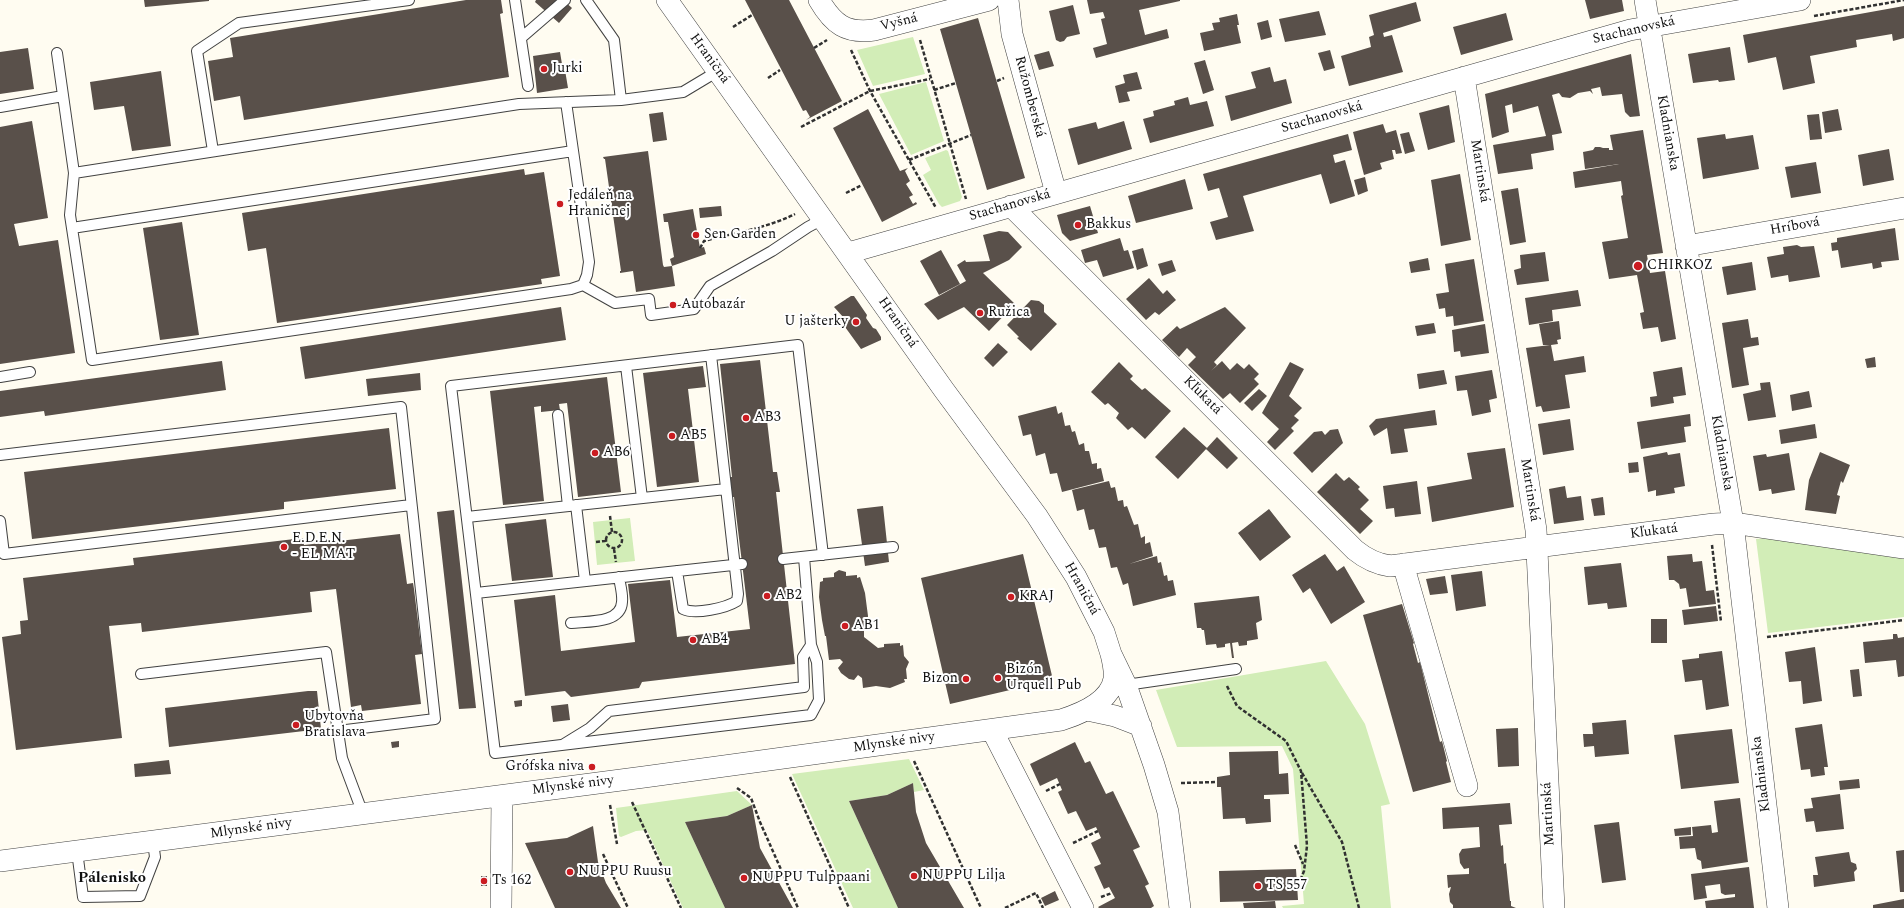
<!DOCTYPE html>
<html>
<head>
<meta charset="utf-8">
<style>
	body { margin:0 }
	canvas { display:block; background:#fffcf1 }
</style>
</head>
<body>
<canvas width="1904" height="908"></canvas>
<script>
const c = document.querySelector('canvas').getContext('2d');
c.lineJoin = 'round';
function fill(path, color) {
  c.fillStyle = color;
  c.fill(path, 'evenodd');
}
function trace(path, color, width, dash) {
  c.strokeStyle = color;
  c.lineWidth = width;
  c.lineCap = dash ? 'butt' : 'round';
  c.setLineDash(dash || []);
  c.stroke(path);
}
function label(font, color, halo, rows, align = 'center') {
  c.font = font + ' Spectral,serif';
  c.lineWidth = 4;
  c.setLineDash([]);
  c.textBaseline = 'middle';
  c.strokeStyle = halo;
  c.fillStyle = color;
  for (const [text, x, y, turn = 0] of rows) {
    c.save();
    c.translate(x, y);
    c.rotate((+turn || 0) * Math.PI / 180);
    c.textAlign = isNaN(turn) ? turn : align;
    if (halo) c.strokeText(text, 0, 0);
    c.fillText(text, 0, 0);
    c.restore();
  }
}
fill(new Path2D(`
	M913 37 925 74 873 86 857 50Z
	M926 82 944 141 911 155 879 94Z
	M946 150 948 151 962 197 960 201 942 207 939 204 923 175 931 170 925 158Z
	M630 518 635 561 597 565 593 522Z
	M1767 538 1904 557V617L1768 633 1756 539Z
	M1326 661 1365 724 1390 804 1381 806 1391 908H1283L1282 906 1304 904 1293 769 1282 746 1177 747 1156 690Z
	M909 759 924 790 914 792 913 783 887 795 849 801 898 908H853L792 774Z
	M737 791 752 805 727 816 685 822 725 908H683L647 830 636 831 621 837 619 836 616 808Z`), '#d2edb7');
fill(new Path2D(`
	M144 0H209V1L145 7Z
	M466 0H501L503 13 500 14 509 77 244 120 240 96 214 101 208 61 233 57 230 38Z
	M536 0H563L572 8 559 23 535 2Z
	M745 0H789L842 101 806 120 810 117 806 110 803 111Z
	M1087 0H1180V1L1139 10 1145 35 1167 29 1169 38 1096 58 1093 48 1107 44 1101 19 1105 18 1103 12 1090 14Z
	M1585 0H1622L1624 11 1590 19Z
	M1416 2 1421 21 1383 33 1384 37 1392 35 1403 72 1349 86 1341 56 1371 47 1369 37 1374 35 1369 15Z
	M1073 5 1080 34 1067 37 1064 41 1060 42 1056 40 1049 11Z
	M1904 6V38L1893 41 1892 34 1856 40 1857 47 1810 56 1815 83 1783 90 1776 57 1748 63 1743 35Z
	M1319 11 1326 35 1285 42 1279 19Z
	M1506 13 1513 40 1461 55 1453 27Z
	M1237 14 1239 25H1237L1241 43 1204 51 1200 33 1214 30 1212 23 1220 22 1219 18Z
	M978 18 1025 178 987 190 940 29Z
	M1268 20 1272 37 1261 40 1257 23Z
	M1730 47 1735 80 1719 82 1718 80 1693 83 1688 54Z
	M28 48 34 89 0 94V52Z
	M1330 50 1335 68 1324 71 1318 53Z
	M1049 51 1054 66 1039 70 1034 55Z
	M560 52 562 64H564L568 88 537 93 533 56Z
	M1631 54 1640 116 1630 117 1625 112 1622 94 1602 96 1600 87 1591 89 1593 94 1590 91 1578 93 1570 98 1562 97 1559 93 1552 95 1562 133 1552 135 1554 150 1531 154 1533 169 1498 174 1493 145 1546 136 1538 106 1513 113 1512 104 1505 106 1509 132 1492 138 1485 94Z
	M1205 60 1214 90 1203 94 1194 63Z
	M1270 67 1274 82 1286 79 1292 103 1231 121 1225 96 1256 88 1251 72Z
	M161 71 171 146 132 151 124 106 94 110 90 82Z
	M1137 72 1142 89 1127 92 1130 101 1119 103 1115 86 1125 83 1123 75Z
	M1188 97 1190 105 1207 101 1214 126 1150 143 1143 119 1154 116 1153 111 1175 105 1174 101Z
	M1449 105 1455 142 1428 150 1419 113Z
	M868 109 900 171 908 168 905 171 910 181 906 184 913 195 909 197 913 204 916 202 917 204 882 222 833 128Z
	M1838 109 1842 130 1825 133 1822 112Z
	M663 112 667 140 653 142 649 114Z
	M1819 114 1822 139 1810 140 1807 115Z
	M32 121 48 218 14 224 19 246 58 240 75 353 0 364V127Z
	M1124 121 1132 149 1078 165 1068 129 1096 122 1098 129Z
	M1383 124 1386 133 1396 130 1402 153 1396 154 1395 150H1392L1394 159 1380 163 1382 169 1364 175 1353 132Z
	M1643 130 1663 253 1647 255 1650 273 1665 271 1676 339 1661 342 1658 327 1643 329 1640 313 1644 312 1637 275 1609 279 1602 242 1628 238 1621 196 1623 195 1621 181 1575 188 1573 172 1619 164 1585 169 1583 152 1593 150 1595 147H1600L1603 148H1609V150H1613L1610 135Z
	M1409 132 1415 151 1405 154 1400 134Z
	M1348 134 1352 150 1333 155 1335 163 1345 160 1355 196 1330 204 1321 174 1243 196 1254 231 1216 240 1210 222 1228 217 1219 188 1208 191 1203 174Z
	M1725 134 1726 139 1753 135 1759 169 1703 179 1697 138Z
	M1889 149 1894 180 1863 186 1858 155Z
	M648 151 663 265 664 267 672 266 670 259 674 257 668 222H664L663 214 693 209 700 248 704 247 706 254 672 266 675 286 636 292 633 271 620 273V271H621L605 159H604L603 157Z
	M1816 162 1821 193 1791 198 1785 167Z
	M524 169 525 175 544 172 560 276 541 279 542 284 277 323 266 248 248 251 242 213Z
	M1460 174 1471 240 1441 246 1431 180Z
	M1365 177 1368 191 1358 195 1354 180Z
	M1185 179 1193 209 1136 223 1128 196Z
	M1518 188 1526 242 1510 245 1501 191Z
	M721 206 722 216 700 218 699 208Z
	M1090 206 1098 233 1070 241 1062 233 1057 215Z
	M182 222 199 335 160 340 143 228Z
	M1895 228 1899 260 1881 262 1882 267 1873 269 1872 263 1841 268 1838 250 1832 251 1831 243 1837 242V238Z
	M999 231 1008 232 1022 247 1009 260 983 273 1015 304 989 331 964 307 938 320 924 304 966 281 957 265 965 260 966 262 990 261 983 235Z
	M1120 238 1124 251 1128 250 1134 268 1103 277 1097 260 1085 263 1081 250Z
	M1797 245 1801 247 1814 246 1820 277 1789 282 1788 275 1771 278 1767 257 1784 254 1783 247Z
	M1143 248 1148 266 1137 270 1132 251Z
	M941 250 960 284 939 295 920 261Z
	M1545 252 1549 281 1517 285 1514 270 1521 268 1520 255Z
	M1428 258 1430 270 1411 273 1409 262Z
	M1474 259 1484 321 1454 326 1453 316 1446 317 1445 308 1439 309 1436 294 1449 292 1445 264Z
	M1172 260 1176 271 1162 276 1158 264Z
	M1752 262 1756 290 1727 295 1722 267Z
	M1149 278 1163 294 1167 290 1176 300 1159 315 1155 312 1146 320 1126 299Z
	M1578 290 1581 306 1552 310 1553 321 1529 325 1525 298Z
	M851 296H854L867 315 866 318 873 328 876 329 881 337V340L861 349 840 320 844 318 834 307Z
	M1031 300 1039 301 1044 305V312L1057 324 1031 351 1017 338 1019 337 1007 325Z
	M561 307 566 340 305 379 300 347Z
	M1225 307 1246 328 1214 362 1217 365 1211 371 1222 361 1230 370 1237 363 1244 369 1249 364 1259 374 1254 379 1259 384 1240 403 1230 393 1223 399 1188 365 1196 357 1187 348 1179 357 1162 340 1177 326 1180 329Z
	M1748 319 1751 338 1758 337 1759 345 1743 348 1749 385 1732 388 1722 323Z
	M1559 321 1561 339 1557 340 1558 344 1551 345 1554 361 1584 356 1586 372 1565 375 1570 408 1543 412 1541 406 1536 407 1526 348 1550 345H1543L1539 324Z
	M1434 323 1436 333 1417 336 1415 326Z
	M1485 324 1489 353 1461 357 1460 351 1454 352 1452 330Z
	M998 343 1008 352 993 367 984 358Z
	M1875 357 1876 367 1867 368 1865 359Z
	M760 360 773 472H777L780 492H776L795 664 642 682 639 688 571 697 565 691 525 696 514 600 555 595 561 651 635 642 628 584 670 580 677 637 750 629 734 497H730L728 477H732L720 364Z
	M222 361 226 390 45 416 44 411 0 417V391Z
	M1119 362 1133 376 1130 379 1142 390 1145 388 1171 411 1145 439 1132 427 1128 430 1116 418 1119 413 1108 403 1105 405 1091 392Z
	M1290 362 1304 369 1289 396 1302 408 1294 416 1299 420 1291 428 1294 431 1275 450 1267 442 1279 429 1262 413Z
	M703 366 706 387 688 389 699 482 657 487 643 373Z
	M1682 367 1686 395 1673 397 1674 403 1651 407 1650 397 1657 396 1653 372Z
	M1444 370 1447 384 1419 389 1417 374Z
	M1492 370 1497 398 1489 400 1491 412 1472 416 1467 390 1457 391 1455 376Z
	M420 373 421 390 368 396 366 379Z
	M607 377 621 492 578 497 567 403 559 404 560 410 541 412V406L534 407 544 501 503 505 490 391Z
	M1770 382 1776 417 1748 421 1743 394 1761 390 1760 383Z
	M1259 389 1267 396 1252 411 1244 403Z
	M1809 391 1812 407 1792 411 1790 395Z
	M1056 406 1058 414 1062 412 1065 426 1070 425 1072 432 1075 431 1079 445 1084 443 1085 451H1089L1092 464 1097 463V469L1101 468 1104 481 1062 492 1057 473 1050 474 1045 453 1036 456 1031 434 1023 436 1018 416Z
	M1435 410 1437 425 1404 429 1408 452 1391 454 1387 428 1374 436 1369 426 1376 419Z
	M1690 414 1691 426 1684 427 1686 442 1641 449 1637 422Z
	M1570 419 1574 450 1543 455 1538 424Z
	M1815 424 1817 438 1781 444 1779 430Z
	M1184 427 1207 448 1178 479 1155 457Z
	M389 428 396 489 284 502V509L32 539 24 472Z
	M1338 429 1343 443 1312 473 1293 453 1314 432 1322 431 1325 435 1330 430Z
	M1217 437 1238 458 1227 469 1206 449Z
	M1505 448 1514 507 1432 522 1427 487 1472 479 1467 453Z
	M1667 452 1668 455 1680 453 1685 486 1674 488 1675 493 1656 496V490L1648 492 1643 457Z
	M1820 452 1850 465 1843 483 1841 481 1837 495 1840 496 1836 514 1805 510 1809 480Z
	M1789 453 1795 490 1772 494 1771 489 1759 491 1753 456 1766 454 1767 457Z
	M1638 462 1639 472 1629 473 1628 463Z
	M1336 473 1344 481 1349 477 1360 487 1358 489 1369 500 1360 509 1373 521 1360 534 1317 492Z
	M1109 481 1111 488 1115 487 1118 501 1123 500 1124 507 1127 506 1134 525 1138 524 1141 538 1145 536V544L1150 542 1153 556 1129 564 1157 556 1158 563 1161 562 1164 576 1167 575 1168 581 1173 580 1176 595 1133 606 1128 583 1123 585 1117 567 1111 568 1106 547 1099 548 1094 529 1089 530 1084 509 1077 511 1072 490Z
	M1417 481 1421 514 1395 517 1394 508 1386 509 1383 486Z
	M1565 486 1567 498 1581 496 1584 520 1554 524 1549 489Z
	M1603 497 1605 515 1594 516 1591 499Z
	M883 506 889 562 865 566 857 509Z
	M1269 509 1291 537 1260 561 1238 533Z
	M454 510 476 708 459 709 437 512Z
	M546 519 553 577 512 581 505 524Z
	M400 534 407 584 413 583 414 589 422 654 415 655 421 704 362 711 361 705 351 707 336 589 310 592 312 612 142 632 141 623 109 626 122 738 16 750 2 637 21 634 20 621 28 620 23 578 134 565 133 558 303 538 304 545Z
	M1023 554 1053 680 950 704 921 578Z
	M1325 554 1337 571 1344 566 1365 602 1331 624 1310 588 1303 593 1292 575Z
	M1692 554 1693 562 1702 561 1706 591 1714 590 1716 604 1689 607 1686 588 1680 589 1679 584 1674 580H1669L1667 556Z
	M1621 563 1627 607 1608 609 1607 603 1588 605 1584 567Z
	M839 570 846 572V576L857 575V578L860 577 865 593 868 616 867 631H864V637L878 648 884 647V644L900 643V646L903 645 904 656 909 662 906 669 907 679H904L905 682 890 688 876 686 863 688 862 678 858 675 854 680 849 679 841 673 838 668 843 662 840 659 829 660 826 636H825L822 620 819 597 820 582 823 581V578L834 577V573Z
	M1482 571 1486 606 1456 611 1451 575Z
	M1445 576 1448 593 1430 595 1426 579Z
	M1259 596 1262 620 1256 623 1258 639 1247 641V645L1239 646 1238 642 1232 643 1234 658H1232L1230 643 1225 644V647L1217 648 1216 644 1206 645 1204 630H1202L1201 628H1197L1194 603Z
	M1402 604 1414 643 1413 644 1418 663 1420 662 1440 742 1442 741 1447 761 1446 762 1451 782 1413 792 1363 615Z
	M1716 606 1718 621 1684 625 1682 610Z
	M1651 619H1667V643H1651Z
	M1893 634H1897L1898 638 1904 637V676L1898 677 1896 660 1865 663 1863 642 1893 639Z
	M1815 647 1822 701 1803 704 1801 681 1789 682 1785 652Z
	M1722 651 1729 706 1706 710 1702 680 1685 682 1682 660 1699 658V654Z
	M1859 669 1862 696 1853 697 1850 670Z
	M308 691H317L321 729 169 747 165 708Z
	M522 700V706L515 707 514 701Z
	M568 704 570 720 553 722 551 706Z
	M1626 720 1629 754 1595 757 1594 746 1584 747 1583 734H1593L1592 723Z
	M1822 724 1828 767H1824L1825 775 1811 777 1810 769 1801 770 1795 728Z
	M1518 728 1519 766 1498 767 1496 729Z
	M1732 729 1739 783 1681 789 1674 735Z
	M399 741V747L392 748 391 742Z
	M1075 742 1085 763 1090 761 1106 794 1113 791 1140 847 1133 850 1149 884 1145 886 1154 906 1151 908H1099L1098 907 1115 898 1109 887 1104 889 1094 867 1101 864 1091 843 1101 838 1096 827 1086 831 1076 811 1068 814 1058 792 1062 790 1057 778 1040 786 1030 764Z
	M1278 751 1279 774 1288 773 1289 794 1264 795V799H1270L1271 822 1246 824 1245 818 1223 819 1221 787H1217V777L1230 775 1229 752Z
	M169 760 171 774 135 777 134 764Z
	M1859 779 1860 788 1840 790 1839 781Z
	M913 783 916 812 926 843 964 908H898L849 801 887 795Z
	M1840 794 1844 829 1816 832 1814 821 1806 822 1804 809 1813 808 1811 798Z
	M1740 798 1748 862 1702 869 1701 861 1697 859 1695 848 1680 849 1679 837 1693 836 1692 827 1711 825 1712 833 1718 832 1714 801Z
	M1510 803 1512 824 1499 825 1501 846 1503 845 1504 864 1506 863 1510 901H1511V906L1516 908H1453V905L1450 902 1449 894 1451 887 1448 888 1447 875 1469 874V868L1464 869 1460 863 1459 854 1462 849 1480 847 1479 827 1443 829 1442 808Z
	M752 805 760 848 793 908H725L685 822 727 816Z
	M1619 822 1626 880 1602 883 1594 825Z
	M593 826 598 862 606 883 621 908H555L525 843 567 838Z
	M1691 827V835L1675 836 1674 829Z
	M1904 850V892H1900L1896 851Z
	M1849 852 1851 862 1856 864 1857 869 1854 872 1855 881 1814 887 1813 875H1818L1815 857Z
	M1749 867 1754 908H1706L1705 901 1735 897V894L1725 895 1721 893 1720 884 1705 886 1707 898 1694 900 1691 874Z
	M1296 869 1298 900 1220 902 1219 871Z
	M481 876H487V886H481Z
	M1055 891 1059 900 1045 906 1041 898Z
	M1904 899V908H1873V905Z
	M1275 901 1276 908H1244L1243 903Z`), '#59504a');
const lane = new Path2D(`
	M515 0 528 86
	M586 0 614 40 621 100
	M521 38 565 0
	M57 53 74 173 70 215 92 360 571 289 583 285 587 275 589 262 566 102
	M0 107 63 96
	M213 151 197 51 239 23 409 0
	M74 173 519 104 621 100 683 92 718 71
	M72 228 573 151
	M583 285 615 303 649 299 651 315 694 309 710 286 772 251 808 227 823 219
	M626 366 642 498
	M0 377 30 372
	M558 415 568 506
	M0 455 401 407 435 719 338 731
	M576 505 585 581
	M467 517 726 489
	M0 521 4 554 411 505
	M804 557 811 645
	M783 559 893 547
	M677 571 683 609C695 615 726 608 737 601L738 594 711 355
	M476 593 742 564
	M571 623C587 621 621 624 622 602 623 594 620 585 619 577
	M141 674 326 652 342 758 363 814
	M1126 685 1236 669
	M564 744 590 728 609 711 804 687 803 657 811 645 817 662 819 700 811 715 495 753 451 386 798 345 823 555
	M77 851 83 897 140 896 155 857 153 842`);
const street = new Path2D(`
	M667 0 944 390 1037 516 1076 577 1104 632 1111 654 1126 685 1154 765 1168 812 1180 908
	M819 0C833 24 846 34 874 30L989 0
	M1008 0 1012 34 1056 193
	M1645 0 1733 523 1778 908
	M1464 77 1536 530 1554 908
	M1011 206 1355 550C1366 559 1376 564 1390 566L1714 524 1733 523 1904 548
	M1686 246 1904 208
	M848 253 1630 30 1800 0
	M1403 564 1467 786
	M1087 710 1115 716 1141 726
	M992 730 1083 908
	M0 861 644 777 1061 720C1080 714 1110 702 1114 679 1115 671 1113 662 1111 654
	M501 908 502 796`);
trace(lane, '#424242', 12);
trace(street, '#424242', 22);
trace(new Path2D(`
	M1814 16 1904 0
	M733 27 752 15
	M920 40 966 199
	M814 48 827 40
	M851 50 870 91 936 208
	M768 78 780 70
	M997 81 1004 78
	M934 90 956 83
	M801 127 870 91 930 79
	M909 160 971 135
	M846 193 862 185
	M700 248 704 241C734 233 767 228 795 214
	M610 516 612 532
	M606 540a8 8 0 1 1 16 0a8 8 0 1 1-16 0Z
	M596 542 605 541
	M1712 545 1721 622
	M614 549 616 562
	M1767 637 1904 620
	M1227 686 1237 706 1286 741 1301 771 1307 846 1304 871 1300 881
	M914 761 981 908
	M1302 773 1342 842 1359 908
	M790 777 849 908
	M1181 783 1217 782
	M737 788 751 798 760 822 798 908
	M1046 791 1060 784
	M632 802 681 908
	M610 805 617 844
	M1073 843 1098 831
	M1295 845 1303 864
	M603 854 628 908
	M1101 897 1112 893
	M1005 908 1036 893 1043 908`), '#313131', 2.5, [4, 2]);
trace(lane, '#fff', 10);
trace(street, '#fff', 21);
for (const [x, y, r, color] of [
	[544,69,4,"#cb1c21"],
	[560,204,4,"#cb1c21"],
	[1078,225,4,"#cb1c21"],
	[696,235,4,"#cb1c21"],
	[1638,266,5,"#cb1c21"],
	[673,305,4,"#cb1c21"],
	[980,313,4,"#cb1c21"],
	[856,322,4,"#cb1c21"],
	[746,418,4,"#cb1c21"],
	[672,436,4,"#cb1c21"],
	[595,453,4,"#cb1c21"],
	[284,547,4,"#cb1c21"],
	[767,596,4,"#cb1c21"],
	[1011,597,4,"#cb1c21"],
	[845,626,4,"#cb1c21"],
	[693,640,4,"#cb1c21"],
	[998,678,4,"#cb1c21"],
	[966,679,4,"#cb1c21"],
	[296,725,4,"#cb1c21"],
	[592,767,4,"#cb1c21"],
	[570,872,4,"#cb1c21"],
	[914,876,4,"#cb1c21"],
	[744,878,4,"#cb1c21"],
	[484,881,4,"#cb1c21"],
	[1258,886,4,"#cb1c21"]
]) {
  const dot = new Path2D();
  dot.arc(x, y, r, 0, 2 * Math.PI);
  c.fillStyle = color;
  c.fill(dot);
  trace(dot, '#fff', 1.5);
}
label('14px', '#0f0f0f', '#fff', [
	["Vyšná",899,23,-14],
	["Stachanovská",1634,31,-13],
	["Hraničná",709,59,54],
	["Ružomberská",1029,97,75],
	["Stachanovská",1322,118,-16],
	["Kladnianska",1667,133,80],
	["Martinská",1479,171,81],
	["Stachanovská",1010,206,-16],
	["Hríbová",1795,227,-10],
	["Hraničná",897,323,55],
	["Kľukatá",1202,396,45],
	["Kladnianska",1721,453,80],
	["Martinská",1529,490,81],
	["Kľukatá",1654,532,-7],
	["Hraničná",1081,589,61],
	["Mlynské nivy",894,743,-8],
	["Kladnianska",1762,774,-97],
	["Mlynské nivy",573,786,-7],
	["Martinská",1549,814,-93],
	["Mlynské nivy",251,829,-8]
]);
label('14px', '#0f0f0f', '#fff', [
	["Jurki",552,69],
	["Jedáleň na",568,196],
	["Hraničnej",568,212],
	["Bakkus",1086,225],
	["Sen Garden",704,235],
	["CHIRKOZ",1647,266],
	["Autobazár",681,305],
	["Ružica",988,313],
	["U jašterky",848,322,"right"],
	["AB3",754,418],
	["AB5",680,436],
	["AB6",603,453],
	["E.D.E.N.",292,539],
	["- EL MAT",292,555],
	["AB2",775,596],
	["KRAJ",1019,597],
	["AB1",853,626],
	["AB4",701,640],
	["Bizón",1006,670],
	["Urquell Pub",1006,686],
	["Bizon",958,679,"right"],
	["Ubytovňa",304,717],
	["Bratislava",304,733],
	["Grófska niva",584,767,"right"],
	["NUPPU Ruusu",578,872],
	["NUPPU Lilja",922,876],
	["NUPPU Tulppaani",752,878],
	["Ts 162",492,881],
	["TS 557",1266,886]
], 'left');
label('bold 15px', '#0f0f0f', '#fff', [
	["Pálenisko",112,879]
]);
</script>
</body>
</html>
